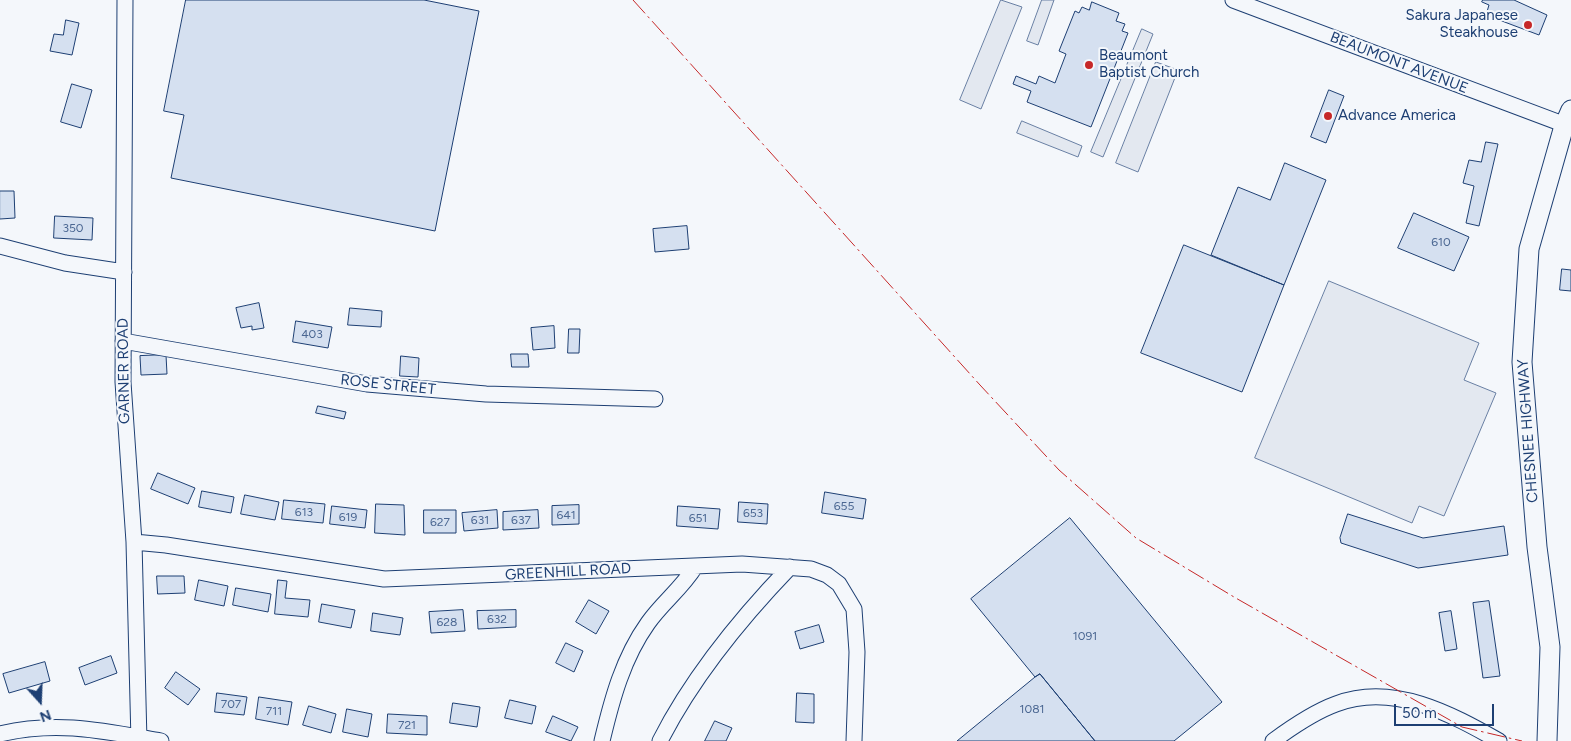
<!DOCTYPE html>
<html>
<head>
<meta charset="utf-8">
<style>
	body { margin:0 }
	#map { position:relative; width:1571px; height:741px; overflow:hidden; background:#f4f7fb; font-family:Figtree,sans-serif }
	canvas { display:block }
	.north { position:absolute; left:15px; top:676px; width:50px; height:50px; -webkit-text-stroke:4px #f4f7fb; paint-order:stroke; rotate:160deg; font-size:14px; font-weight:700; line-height:20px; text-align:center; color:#1d3f73 }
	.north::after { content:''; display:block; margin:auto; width:18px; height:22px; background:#1d3f73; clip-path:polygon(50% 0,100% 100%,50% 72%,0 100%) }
	.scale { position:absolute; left:1394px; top:704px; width:100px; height:22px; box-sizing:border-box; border:2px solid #1d3f73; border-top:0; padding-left:6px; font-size:15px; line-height:18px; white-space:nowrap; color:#1d3f73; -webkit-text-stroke:4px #f4f7fb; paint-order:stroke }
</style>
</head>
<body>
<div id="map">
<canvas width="1571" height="741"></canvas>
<div class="north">N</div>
<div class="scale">50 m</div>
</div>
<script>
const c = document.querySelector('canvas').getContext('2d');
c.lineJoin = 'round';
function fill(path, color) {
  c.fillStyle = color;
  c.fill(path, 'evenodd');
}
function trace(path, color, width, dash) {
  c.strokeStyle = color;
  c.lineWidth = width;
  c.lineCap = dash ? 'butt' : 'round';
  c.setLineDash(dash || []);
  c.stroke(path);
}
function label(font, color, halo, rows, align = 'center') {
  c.font = font + ' Figtree,sans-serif';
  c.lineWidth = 4;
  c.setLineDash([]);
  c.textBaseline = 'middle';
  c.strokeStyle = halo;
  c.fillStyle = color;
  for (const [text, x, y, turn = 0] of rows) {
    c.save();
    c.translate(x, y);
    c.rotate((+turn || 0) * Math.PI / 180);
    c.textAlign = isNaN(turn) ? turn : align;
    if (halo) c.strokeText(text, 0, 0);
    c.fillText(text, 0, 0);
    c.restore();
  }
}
const parking = new Path2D(`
	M1001 0 1022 7 981 109 960 100Z
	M1042 0H1054L1038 45 1027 41Z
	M1142 29 1153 34 1103 157 1091 152Z
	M1156 62 1178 70 1138 172 1116 163Z
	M1022 121 1082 146 1078 157 1017 133Z
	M1329 281 1479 343 1464 380 1496 393 1444 516 1419 506 1412 523 1255 458Z`);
fill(parking, '#e3e8f0');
trace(parking, '#687fa3', 1);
const building = new Path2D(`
	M186 0H424L479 11 435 231 171 178 184 115 164 111Z
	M1483 0H1514L1547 15 1539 35 1486 15 1489 5 1482 2Z
	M1092 2 1119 13 1116 21 1125 24 1122 31 1128 33 1091 127 1027 102 1031 91 1013 84 1016 76 1036 84 1039 76 1055 83 1066 54 1059 51 1075 11 1079 13 1082 7 1089 10Z
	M66 20 79 23 72 55 50 51 54 34 63 35Z
	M72 84 92 90 81 128 61 122Z
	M1329 90 1344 96 1326 143 1311 137Z
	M1486 142 1498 144 1479 226 1466 223 1474 186 1463 183 1469 160 1481 162Z
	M1285 163 1326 180 1284 285 1211 255 1238 187 1270 200Z
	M0 191H14L15 218 0 219Z
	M1414 213 1469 237 1454 271 1398 248Z
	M55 216 93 218 92 240 54 238Z
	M687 226 689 249 655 252 653 229Z
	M1184 245 1284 285 1242 392 1141 353Z
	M1562 269 1571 270V291L1560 290Z
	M259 303 264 328 252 330V326L241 328 236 308Z
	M350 308 382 311 381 327 348 325Z
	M296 321 332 327 328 348 293 342Z
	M554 326 555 348 533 350 531 328Z
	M569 329H580L579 353H568Z
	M511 354H528L529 367H512Z
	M166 355 167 374 141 375 140 356Z
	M401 356 419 358 418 377 400 376Z
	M318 406 346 412 344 419 316 413Z
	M158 473 195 488 188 504 151 489Z
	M202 491 234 497 231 513 199 507Z
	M825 492 866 499 863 519 822 513Z
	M245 495 279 502 275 520 241 514Z
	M284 500 325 504 323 523 282 519Z
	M739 502 768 504 767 524 738 522Z
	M376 504 404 505 405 535 375 533Z
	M579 505V524L552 525V506Z
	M332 506 367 510 365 528 330 524Z
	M678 506 720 509 718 529 677 526Z
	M424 510H456V533H424Z
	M497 510 498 528 464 531 462 513Z
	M538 510 539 528 503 530V512Z
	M1348 514 1423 538 1504 526 1508 555 1418 568 1341 543 1340 538Z
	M1070 518 1222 702 1174 741H1095L1040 674 1035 677 971 599Z
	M157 576H184L185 593 158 594Z
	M199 580 228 586 224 606 195 600Z
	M278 580 287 581 285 598 310 600 308 617 275 614Z
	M236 588 271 594 268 612 233 605Z
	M589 600 609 611 596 634 576 622Z
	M1489 601 1500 676 1483 678 1473 603Z
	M322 604 355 610 351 628 319 622Z
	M463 610 465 631 431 633 429 612Z
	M516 610V627L478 629 477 611Z
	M1451 611 1457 649 1445 651 1439 613Z
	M373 613 403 618 400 635 371 631Z
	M819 625 824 642 800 649 795 632Z
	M566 643 583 651 574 672 556 663Z
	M111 656 117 673 85 685 79 668Z
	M45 662 50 681 9 693 3 674Z
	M176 672 200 689 188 705 165 688Z
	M1040 674 1095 741H957L1035 677Z
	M217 693 247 697 244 715 215 712Z
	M797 693 814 694V723L796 722Z
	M259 697 292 702 288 725 256 719Z
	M510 700 536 706 532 724 505 718Z
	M453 703 480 707 477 727 450 723Z
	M309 706 336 714 331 733 303 725Z
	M347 709 372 714 368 737 343 732Z
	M388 714 427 716V735L387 733Z
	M553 716 578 727 571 741 546 732Z
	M715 721 732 728 726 741H705Z`);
fill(building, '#d5e0f0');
trace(building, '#1d3f73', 1);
const minor = new Path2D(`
	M125 0 123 382 134 542 139 741
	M1233 0 1571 127
	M0 246 65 263 124 272
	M123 341 367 384 486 394 655 399
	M134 542 166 545 384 579 742 564 811 569 827 575 839 584 854 609 857 652 854 741
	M0 734C57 720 104 731 161 741
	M602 741C612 699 623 658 648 623 662 603 682 588 695 567
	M660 741C693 676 740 619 790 567
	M1273 741C1292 727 1314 712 1336 704 1393 682 1451 714 1499 741`);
const major = new Path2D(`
	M1547 741 1550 647 1537 547 1522 362 1529 249 1564 126 1571 110`);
trace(minor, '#1d3f73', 17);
trace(major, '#1d3f73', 21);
trace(minor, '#f4f7fb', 15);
trace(major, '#f4f7fb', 19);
trace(new Path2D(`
	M633 0 980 385 1059 470 1136 538 1234 597 1462 727 1522 741`), '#c62828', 1, [18, 4, 2.5, 4]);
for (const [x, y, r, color] of [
	[1528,25,5,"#c62828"],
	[1089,65,5,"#c62828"],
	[1328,116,5,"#c62828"]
]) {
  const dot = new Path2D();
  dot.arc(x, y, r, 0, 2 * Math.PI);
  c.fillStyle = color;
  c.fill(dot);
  trace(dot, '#f4f7fb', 2);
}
label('12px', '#4b6792', null, [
	["350",73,228],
	["610",1441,242],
	["403",312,334],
	["655",844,506],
	["613",304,512],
	["653",753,513],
	["641",566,515],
	["619",348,517],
	["651",698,518],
	["631",480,520],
	["637",521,520],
	["627",440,522],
	["632",497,619],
	["628",447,622],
	["1091",1085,636],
	["707",231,704],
	["1081",1032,709],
	["711",274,711],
	["721",407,725]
]);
label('15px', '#1d3f73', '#f4f7fb', [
	["Sakura Japanese",1518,16,"right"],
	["Steakhouse",1518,33,"right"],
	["Beaumont",1099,56],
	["Baptist Church",1099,73],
	["Advance America",1338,116]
], 'left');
label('15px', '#1d3f73', '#f4f7fb', [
	["BEAUMONT AVENUE",1399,63,21],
	["GARNER ROAD",124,371,-91],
	["ROSE STREET",388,385,6],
	["CHESNEE HIGHWAY",1528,431,-94],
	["GREENHILL ROAD",568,572,-3]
]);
</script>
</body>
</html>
